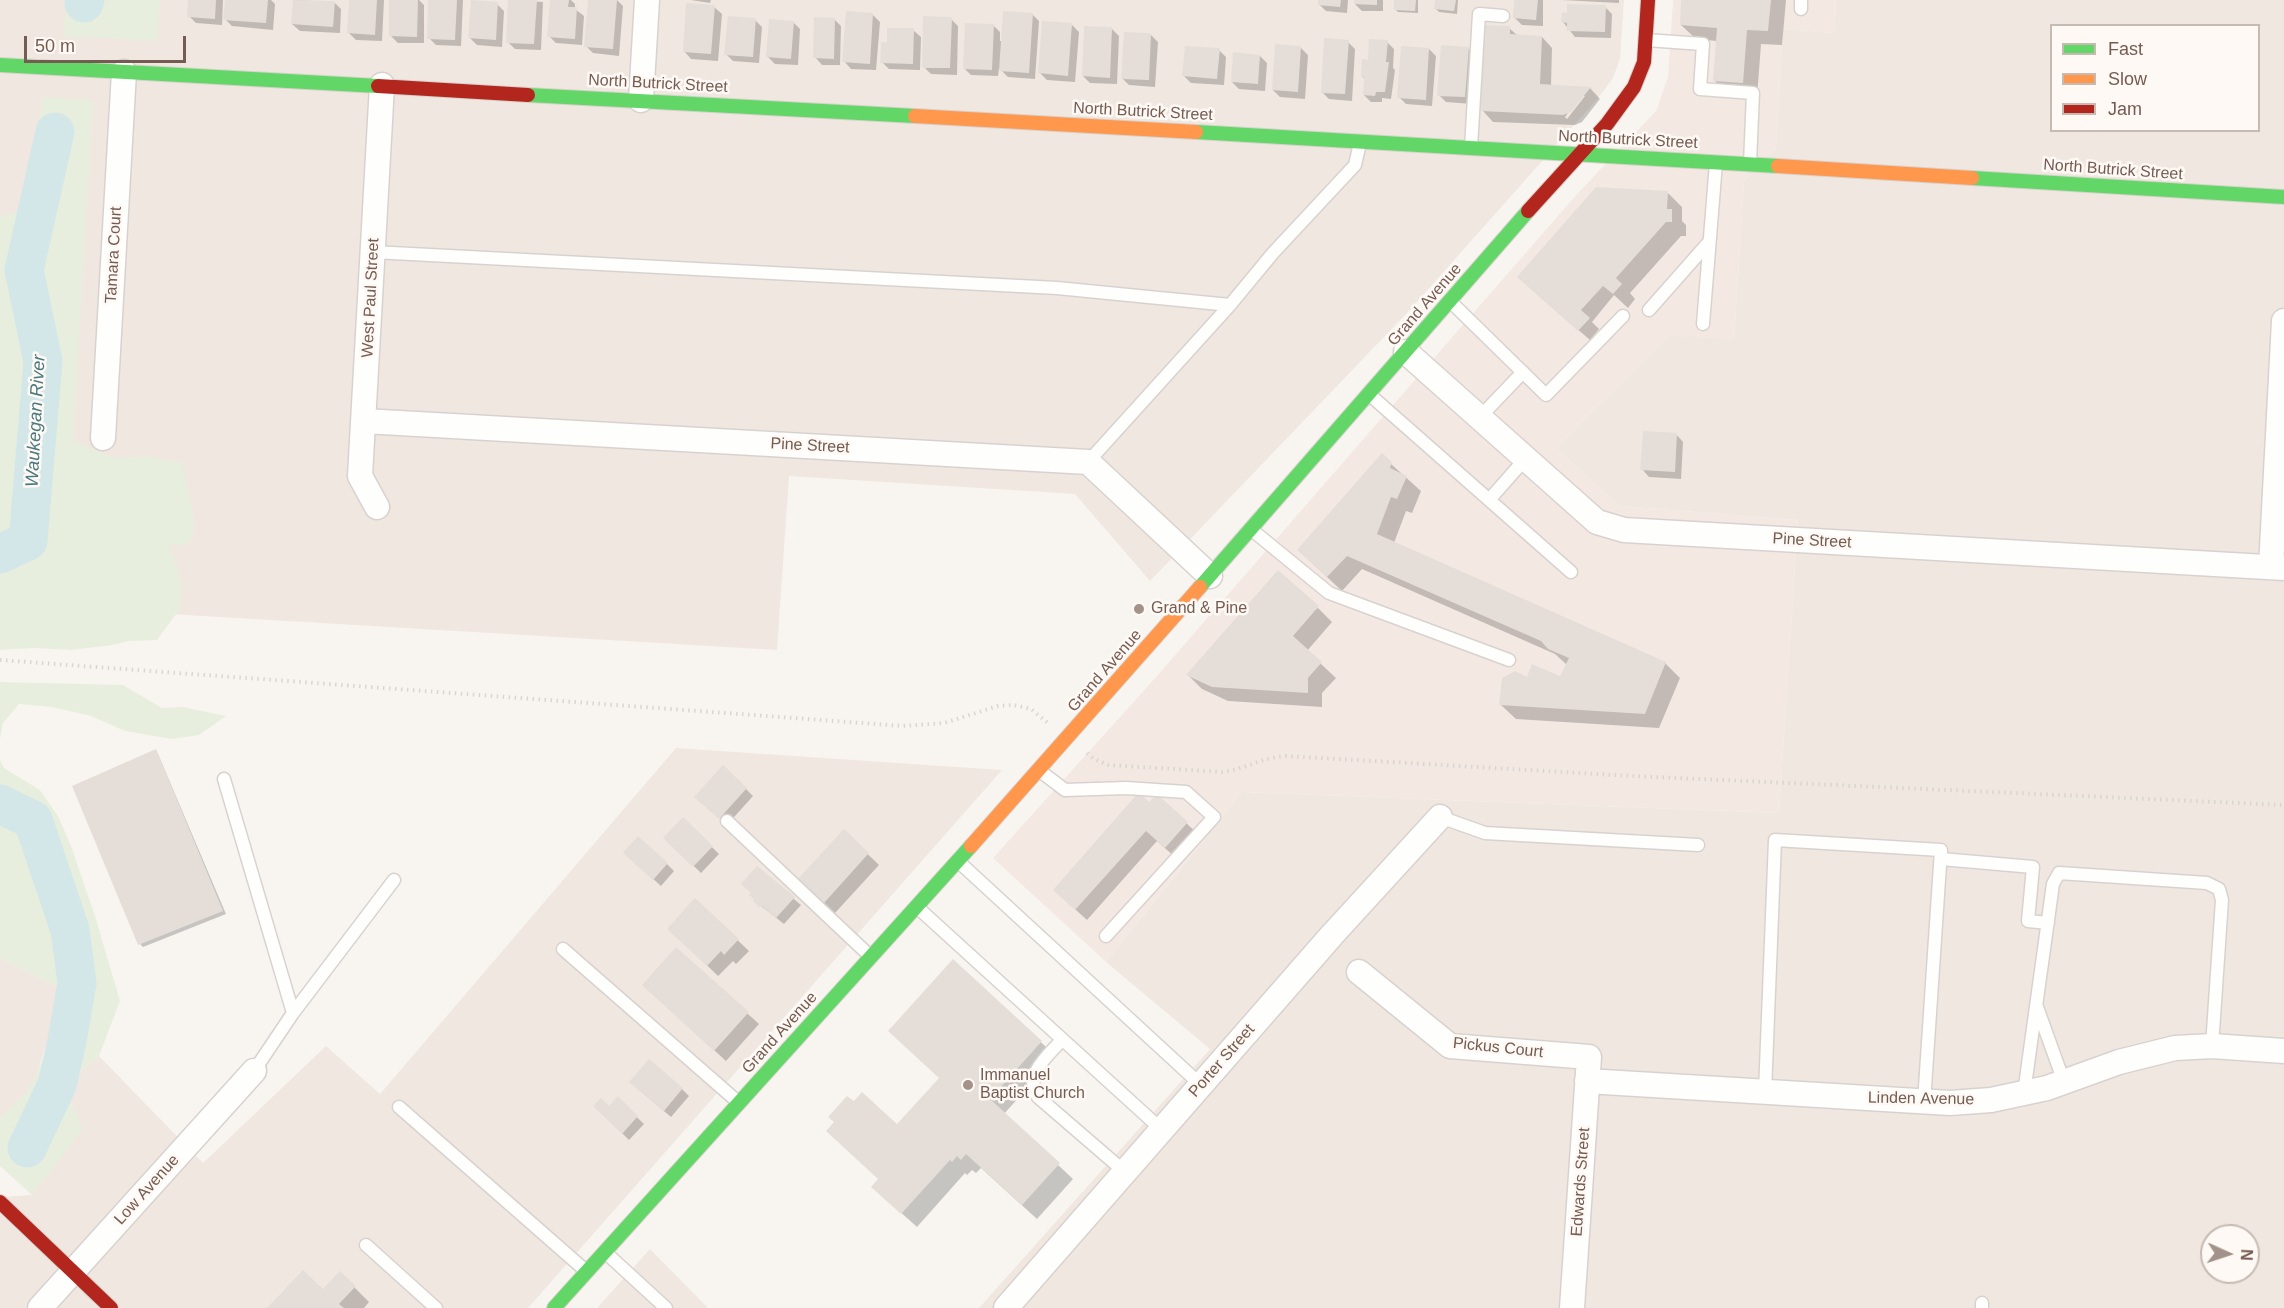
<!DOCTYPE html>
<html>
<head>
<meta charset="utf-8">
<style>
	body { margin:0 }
	#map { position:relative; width:2284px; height:1308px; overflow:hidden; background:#f8f5f1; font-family:Helvetica,sans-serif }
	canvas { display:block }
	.legend { position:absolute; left:2050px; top:24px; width:210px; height:108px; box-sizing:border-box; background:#fef9f4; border:2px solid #c7bab3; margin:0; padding:8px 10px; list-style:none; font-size:18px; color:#755c52 }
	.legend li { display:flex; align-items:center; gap:12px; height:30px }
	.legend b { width:30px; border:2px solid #c7bab3 }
	.north { position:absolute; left:2200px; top:1224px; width:60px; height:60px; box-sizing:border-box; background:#fef9f4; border:2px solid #c7bab3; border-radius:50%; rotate:93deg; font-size:16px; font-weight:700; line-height:24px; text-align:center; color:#755c52 }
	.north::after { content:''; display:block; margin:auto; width:21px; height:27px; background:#a3928a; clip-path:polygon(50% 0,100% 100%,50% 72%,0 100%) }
	.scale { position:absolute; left:24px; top:36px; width:162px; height:27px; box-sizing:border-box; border:3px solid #755c52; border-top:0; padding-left:8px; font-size:18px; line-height:21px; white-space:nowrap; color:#755c52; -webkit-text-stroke:4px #fef9f4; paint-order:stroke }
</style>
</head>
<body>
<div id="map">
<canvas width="2284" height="1308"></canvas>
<ul class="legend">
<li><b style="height:8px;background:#63d668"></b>Fast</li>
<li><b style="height:8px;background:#ff974d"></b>Slow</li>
<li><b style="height:8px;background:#b3261e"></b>Jam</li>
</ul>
<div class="north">N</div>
<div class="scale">50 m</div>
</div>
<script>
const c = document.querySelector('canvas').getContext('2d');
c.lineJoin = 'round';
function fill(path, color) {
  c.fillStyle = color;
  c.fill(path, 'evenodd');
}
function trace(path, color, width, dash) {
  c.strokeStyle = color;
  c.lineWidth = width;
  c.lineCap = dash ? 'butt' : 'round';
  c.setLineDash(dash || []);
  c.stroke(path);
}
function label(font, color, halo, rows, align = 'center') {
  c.font = font + ' Helvetica,sans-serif';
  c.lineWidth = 5;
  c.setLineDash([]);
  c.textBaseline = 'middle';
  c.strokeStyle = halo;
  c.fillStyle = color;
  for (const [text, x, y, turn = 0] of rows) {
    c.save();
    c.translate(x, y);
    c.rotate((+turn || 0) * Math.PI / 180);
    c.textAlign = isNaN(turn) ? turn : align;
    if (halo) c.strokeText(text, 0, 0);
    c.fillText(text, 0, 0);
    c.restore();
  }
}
fill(new Path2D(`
	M0 0H1624L1620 59 1613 78 1599 97 1408 312 1150 581 1075 494 789 476 777 650 0 604Z
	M1836 0H2284V1308H979L1210 1049 1106 962 1242 792 1779 813 1798 520 1619 506 1556 448 1670 335 1734 339 1744 181 1776 148 1783 29 1834 33ZM2052 26H2258V130H2052ZM2212 1236H2248V1272H2212Z
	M676 748 1002 770 528 1308H0V1197L32 1195 73 1107 61 1088 99 1056 203 1163 326 1046 380 1094Z
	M0 958 66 991 50 1032 37 1075 27 1092 0 1119Z
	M650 1249 708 1308H597Z`), '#f0e7e0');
fill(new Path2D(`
	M1673 0H1836L1834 33 1783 29 1776 148 1744 181 1734 339 1670 336 1556 448 1619 506 1798 520 1779 813 1242 792 1106 962 993 858 1156 677 1577 194 1656 111 1668 77Z`), '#f4e8e3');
fill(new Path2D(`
	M67 0H160L157 41 63 36Z
	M42 97 93 100 73 441 114 458 147 456 182 463 194 517 193 539 185 545H169L182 583 179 610 157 640 129 641 113 645 71 650 34 648 0 650V216L14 213 31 196Z
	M0 682 123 685 162 708 183 707 226 716 199 735 172 739 125 731 91 716 52 707 19 704 3 723 0 739Z
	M0 760 4 768 40 790 58 816 71 846 95 916 120 1001 99 1056 61 1088 73 1107 83 1129 32 1195 0 1166V1119C13 1105 28 1093 36 1076 48 1050 53 1019 66 991L0 958Z`), '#e8eedd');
fill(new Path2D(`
	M190 0H223L222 25 196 23 189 16Z
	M227 0H271L275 4 273 30 232 26 225 19Z
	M294 0 334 2 341 9 340 33 300 31 292 24Z
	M351 0H384L382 41 356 40 349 33Z
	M391 0H419L424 5V43H398L391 36Z
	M430 0H463L461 46 436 45 429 38Z
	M510 0 543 2 541 50 515 49 508 42Z
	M552 0H571L575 4V9L584 16 582 45 556 43 549 36Z
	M589 0H617L623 6 619 56 593 53 586 46Z
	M691 0H711L710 3Z
	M1319 0H1348L1347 13 1326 11 1319 4Z
	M1355 0H1383V11H1362L1355 4Z
	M1396 0H1418V13L1398 12 1395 9Z
	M1436 0H1458L1457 14 1439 12 1435 8Z
	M1516 0H1543V26L1522 25 1515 18Z
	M1562 0H1619V3Z
	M1683 0H1786L1782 45 1761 44 1757 97 1729 95 1714 80 1717 41 1696 39 1681 25Z
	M497 4 504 11 502 47 477 45 470 38Z
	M714 7 722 14 718 61 691 59 684 51Z
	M1605 7 1612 14 1611 38 1575 37 1563 22Z
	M1032 14 1039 21 1035 79 1008 77 999 68 998 76 971 75 964 68 993 25 1000 32V41H1003Z
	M873 15 880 22 876 70 851 69 844 61Z
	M834 19 841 26 840 65H822L815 57Z
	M951 19 958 26 957 75 931 74 924 67Z
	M755 20 762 27 759 63 733 61 726 54Z
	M793 22 800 29 798 65 775 64 768 57Z
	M1072 25 1079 32 1075 82 1047 80 1040 73Z
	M1509 28 1518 36 1542 37 1552 48 1551 86 1590 88 1600 99 1582 122 1575 125 1493 122 1483 111ZM1581 96H1585L1567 119 1565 117Z
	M1112 29 1119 36 1117 84 1090 83 1083 76Z
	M913 30 921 37 920 70 889 69 882 62 888 44Z
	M1151 35 1158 42 1155 87 1129 85 1122 78Z
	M1348 42 1355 49 1352 101 1329 99 1322 92Z
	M1387 42 1394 49 1393 68 1395 70 1391 99 1382 98V102H1371L1364 95 1365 79 1362 76 1369 62Z
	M1301 48 1308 55 1305 99 1280 97 1273 90Z
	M1468 48 1475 55 1472 104 1446 102 1439 95Z
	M1429 49 1436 56 1432 106 1406 104 1399 97Z
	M1219 50 1226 57 1224 85 1191 83 1184 76Z
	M1260 56 1267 63 1265 91 1239 89 1232 82Z
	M1668 193 1682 207V221L1686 225V236H1681L1630 293 1635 299 1628 308 1614 295 1592 322 1599 329 1590 340 1530 288Z
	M1676 434 1683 442 1681 479 1649 477 1642 469Z
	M1391 464 1421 491 1412 513 1406 511 1394 543 1665 663 1680 678 1659 728 1516 719 1501 705 1528 679 1561 678 1567 665 1555 654 1362 569 1342 591 1313 564Z
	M1318 608 1332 622 1307 651 1336 678 1322 693V707L1228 701 1202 689 1188 675Z
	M155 751 158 754 226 914 143 947 140 944Z
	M746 789 753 796 727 825 703 803Z
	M1157 796 1198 834 1176 858 1157 841 1087 920 1066 901Z
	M683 819 719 854 701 873 665 838Z
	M844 831 879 865 835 913 810 890Z
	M632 860 667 864 674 871 661 886Z
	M757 868 801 905 784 924 760 905Z
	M695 900 749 951 736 964 733 961 718 976 680 939Z
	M676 949 759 1024 726 1061 655 996Z
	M953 962 1056 1056 1004 1114 1073 1179 1037 1219 981 1168 976 1173 972 1170 967 1175 965 1173 917 1227 888 1201 880 1180 897 1127 941 1079Z
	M638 1089H682L689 1096 671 1117Z
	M618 1099 644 1124 629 1140 595 1106 609 1108Z
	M340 1273 369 1302 364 1308H270L323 1291Z`), '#0003');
trace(new Path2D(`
	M84 3 85 0
	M0 554 28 541 43 361 24 270 55 132
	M0 804 33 820 70 930 77 983 67 1041 57 1085 27 1148`), '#d3e7e8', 39);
fill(new Path2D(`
	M188 0H216L215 19 187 17Z
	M225 0H268L266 23 223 20Z
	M293 0 335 1 333 27 291 24Z
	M349 0H377L375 35 347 33Z
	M389 0H418L417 37 389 36Z
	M428 0H457L455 40 427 39Z
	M471 0 498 2 496 40 468 38Z
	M508 0H537L534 44 506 43Z
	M550 0H569L568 7H577L575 39 547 37Z
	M588 0H617L613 49 584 47Z
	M1318 0H1341L1340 7 1318 5Z
	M1354 0H1377V5L1354 4Z
	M1394 0H1416L1415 11 1394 10Z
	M1435 0H1456L1454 11 1434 9Z
	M1514 0H1538L1536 20 1513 18Z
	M1681 0H1771L1768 31 1747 30 1743 83 1713 81 1717 28 1680 25Z
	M686 3 715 5 711 54 683 52Z
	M1567 4 1606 5 1605 32 1567 31V23L1561 22 1562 12 1567 13Z
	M846 11 873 13 870 64 842 62Z
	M1003 11 1033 13 1029 73 999 71Z
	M728 16 756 18 753 57 724 55Z
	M923 16 952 17 950 68H922Z
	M814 17 835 18 834 59 813 58Z
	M769 19 794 21 791 59 766 57Z
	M1042 21 1072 23 1068 76 1038 73Z
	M965 23 994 24 992 70 963 69Z
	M1484 25 1510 26V34L1542 36 1540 84 1591 87 1571 112 1563 115 1481 111Z
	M1084 26 1112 27 1110 78 1082 76Z
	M887 28H914L913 64 880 63 881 42H887Z
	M1124 32 1151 33 1149 80 1121 79Z
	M1324 38 1349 40 1345 94 1321 93Z
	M1369 39 1388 40 1386 62H1389L1385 92H1376L1375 96 1363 95 1364 77 1361 76 1362 59 1368 60Z
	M1275 44 1301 46 1298 92 1272 90Z
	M1441 45 1469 47 1465 97 1437 96Z
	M1185 46 1220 48 1217 79 1182 76Z
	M1401 46 1429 48 1426 100 1397 98Z
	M1233 52 1260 55 1258 84 1231 82Z
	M1596 187 1668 191 1667 209H1672V222H1666L1616 278 1622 284 1613 294 1603 286 1581 310 1590 318 1578 331 1517 277Z
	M1643 431 1677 433 1675 472 1640 470Z
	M1382 453 1392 462 1390 468 1407 476 1397 499 1391 497 1377 534 1666 662 1645 714 1499 705 1502 678 1515 671 1527 677 1532 664 1560 676 1569 658 1548 649 1541 641 1347 556 1327 577 1297 550Z
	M1278 570 1319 606 1293 636 1322 662 1308 678V693L1212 687 1186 675Z
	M156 749 223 911 138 945 72 786Z
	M723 765 747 788 719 819 694 797Z
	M1139 792 1149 802 1157 794 1188 822 1165 848 1146 831 1075 910 1053 890Z
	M683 817 713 846 693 867 663 838Z
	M844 829 869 853 824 903 797 880Z
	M638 836 668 863 653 880 623 853Z
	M757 866 795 897 776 918 762 906 759 907 753 901V898L749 895 751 893 741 884Z
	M695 898 739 939 724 955 721 951 707 966 667 929Z
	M676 947 749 1012 714 1051 642 985Z
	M953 959 1042 1041 990 1099 1060 1163 1022 1205 966 1154 961 1160 957 1156 952 1162 950 1160 901 1214 871 1187 878 1179 826 1131 834 1122 828 1117 847 1096 854 1101 862 1092 897 1124 939 1078 888 1031Z
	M649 1059 683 1088 664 1111 629 1082Z
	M618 1096 638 1116 622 1134 593 1106 601 1098 609 1106Z
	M303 1270 323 1289 340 1271 356 1286 339 1304 344 1308H267Z`), '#e5ded8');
const lane = new Path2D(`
	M1801 9V0
	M1646 40 1703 44 1700 89 1753 93 1750 163
	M1471 147 1479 14 1503 16
	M373 252 1057 288 1230 305
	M1451 302 1546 395 1623 316
	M1649 310 1709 242
	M1703 324 1716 163
	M1370 395 1571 572
	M1480 417 1523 372
	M1088 462 1230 305 1273 253 1355 165 1360 143
	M1489 500 1526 458
	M1252 530 1329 593 1509 660
	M1040 771 1065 790 1126 788 1186 792 1214 817 1106 936
	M224 779 293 1013
	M1440 817 1485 833 1698 845
	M727 821 870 956
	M1941 859 2033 867 2028 921 2048 923
	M959 862 1201 1085
	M917 907 1162 1130
	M563 949 738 1102
	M2037 1007 2064 1082
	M1062 1040C1048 1055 1023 1076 1038 1097L1125 1172
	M254 1071 293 1013 394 880
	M1765 1092 1775 840 1941 850 1924 1102
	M2024 1093 2053 884 2059 873 2207 883 2219 889 2222 900 2212 1046
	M399 1107 586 1271
	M366 1245 436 1308
	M605 1252 666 1308
	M1982 1308V1303`);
const street = new Path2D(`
	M641 100 647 0
	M1406 352 1597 522 1624 530 2284 568
	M364 421 1088 462 1210 576
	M103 438 124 72
	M377 507 360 476 382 85
	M2271 567 2284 321
	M1359 972 1450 1046 1589 1057 1572 1308
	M1587 1081 1950 1103 1991 1100 2047 1088 2119 1062 2175 1048 2212 1046 2284 1051
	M40 1308 254 1071
	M1006 1308 1332 935 1440 817`);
const fast = new Path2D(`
	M0 65 378 86
	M528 95 915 116
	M1196 132 1778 166
	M1972 178 2284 197
	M1200 587 1528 211
	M554 1308 971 846`);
const slow = new Path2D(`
	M915 116 1196 132
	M1778 166 1972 178
	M971 846 1200 587`);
const jam = new Path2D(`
	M378 86 528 95
	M1528 211 1607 124 1634 87 1644 62 1648 0
	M0 1202 111 1308`);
trace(lane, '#d8d2cf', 15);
trace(street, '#d8d2cf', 27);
trace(fast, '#d8d2cd', 16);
trace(slow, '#d8d2cd', 16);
trace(jam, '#d8d2cd', 16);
trace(new Path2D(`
	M0 660 903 726 944 723 998 706 1014 705 1031 709 1048 723
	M1087 753 1094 759 1108 765 1223 772C1245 769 1263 757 1286 756L1632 776 2284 805`), '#dad5d0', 4, [1.5, 4.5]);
trace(lane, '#fefefd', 12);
trace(street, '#fefefd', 24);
trace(fast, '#63d668', 14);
trace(slow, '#ff974d', 14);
trace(jam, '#b3261e', 14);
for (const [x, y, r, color] of [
	[1139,609,6,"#a3928a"],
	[968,1085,6,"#a3928a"]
]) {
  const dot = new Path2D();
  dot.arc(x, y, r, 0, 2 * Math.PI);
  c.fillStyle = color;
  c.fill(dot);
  trace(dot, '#fef9f4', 2);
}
label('16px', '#755c52', '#fef9f4', [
	["North Butrick Street",658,84,3],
	["North Butrick Street",1143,112,3],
	["North Butrick Street",1628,140,3],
	["North Butrick Street",2113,170,4],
	["Tamara Court",114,255,-87],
	["West Paul Street",371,298,-87],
	["Grand Avenue",1425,305,-49],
	["Pine Street",810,446,3],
	["Pine Street",1812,541,3],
	["Grand Avenue",1105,671,-49],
	["Grand Avenue",780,1033,-48],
	["Pickus Court",1498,1048,6],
	["Porter Street",1222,1061,-49],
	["Linden Avenue",1921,1099,1],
	["Edwards Street",1581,1182,-86],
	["Low Avenue",147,1190,-48]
]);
label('16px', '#755c52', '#fef9f4', [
	["Grand & Pine",1151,609],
	["Immanuel",980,1076],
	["Baptist Church",980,1094]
], 'left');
label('italic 18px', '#4a7a7f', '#fef9f4', [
	["Waukegan River",36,421,-87]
]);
</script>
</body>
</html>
